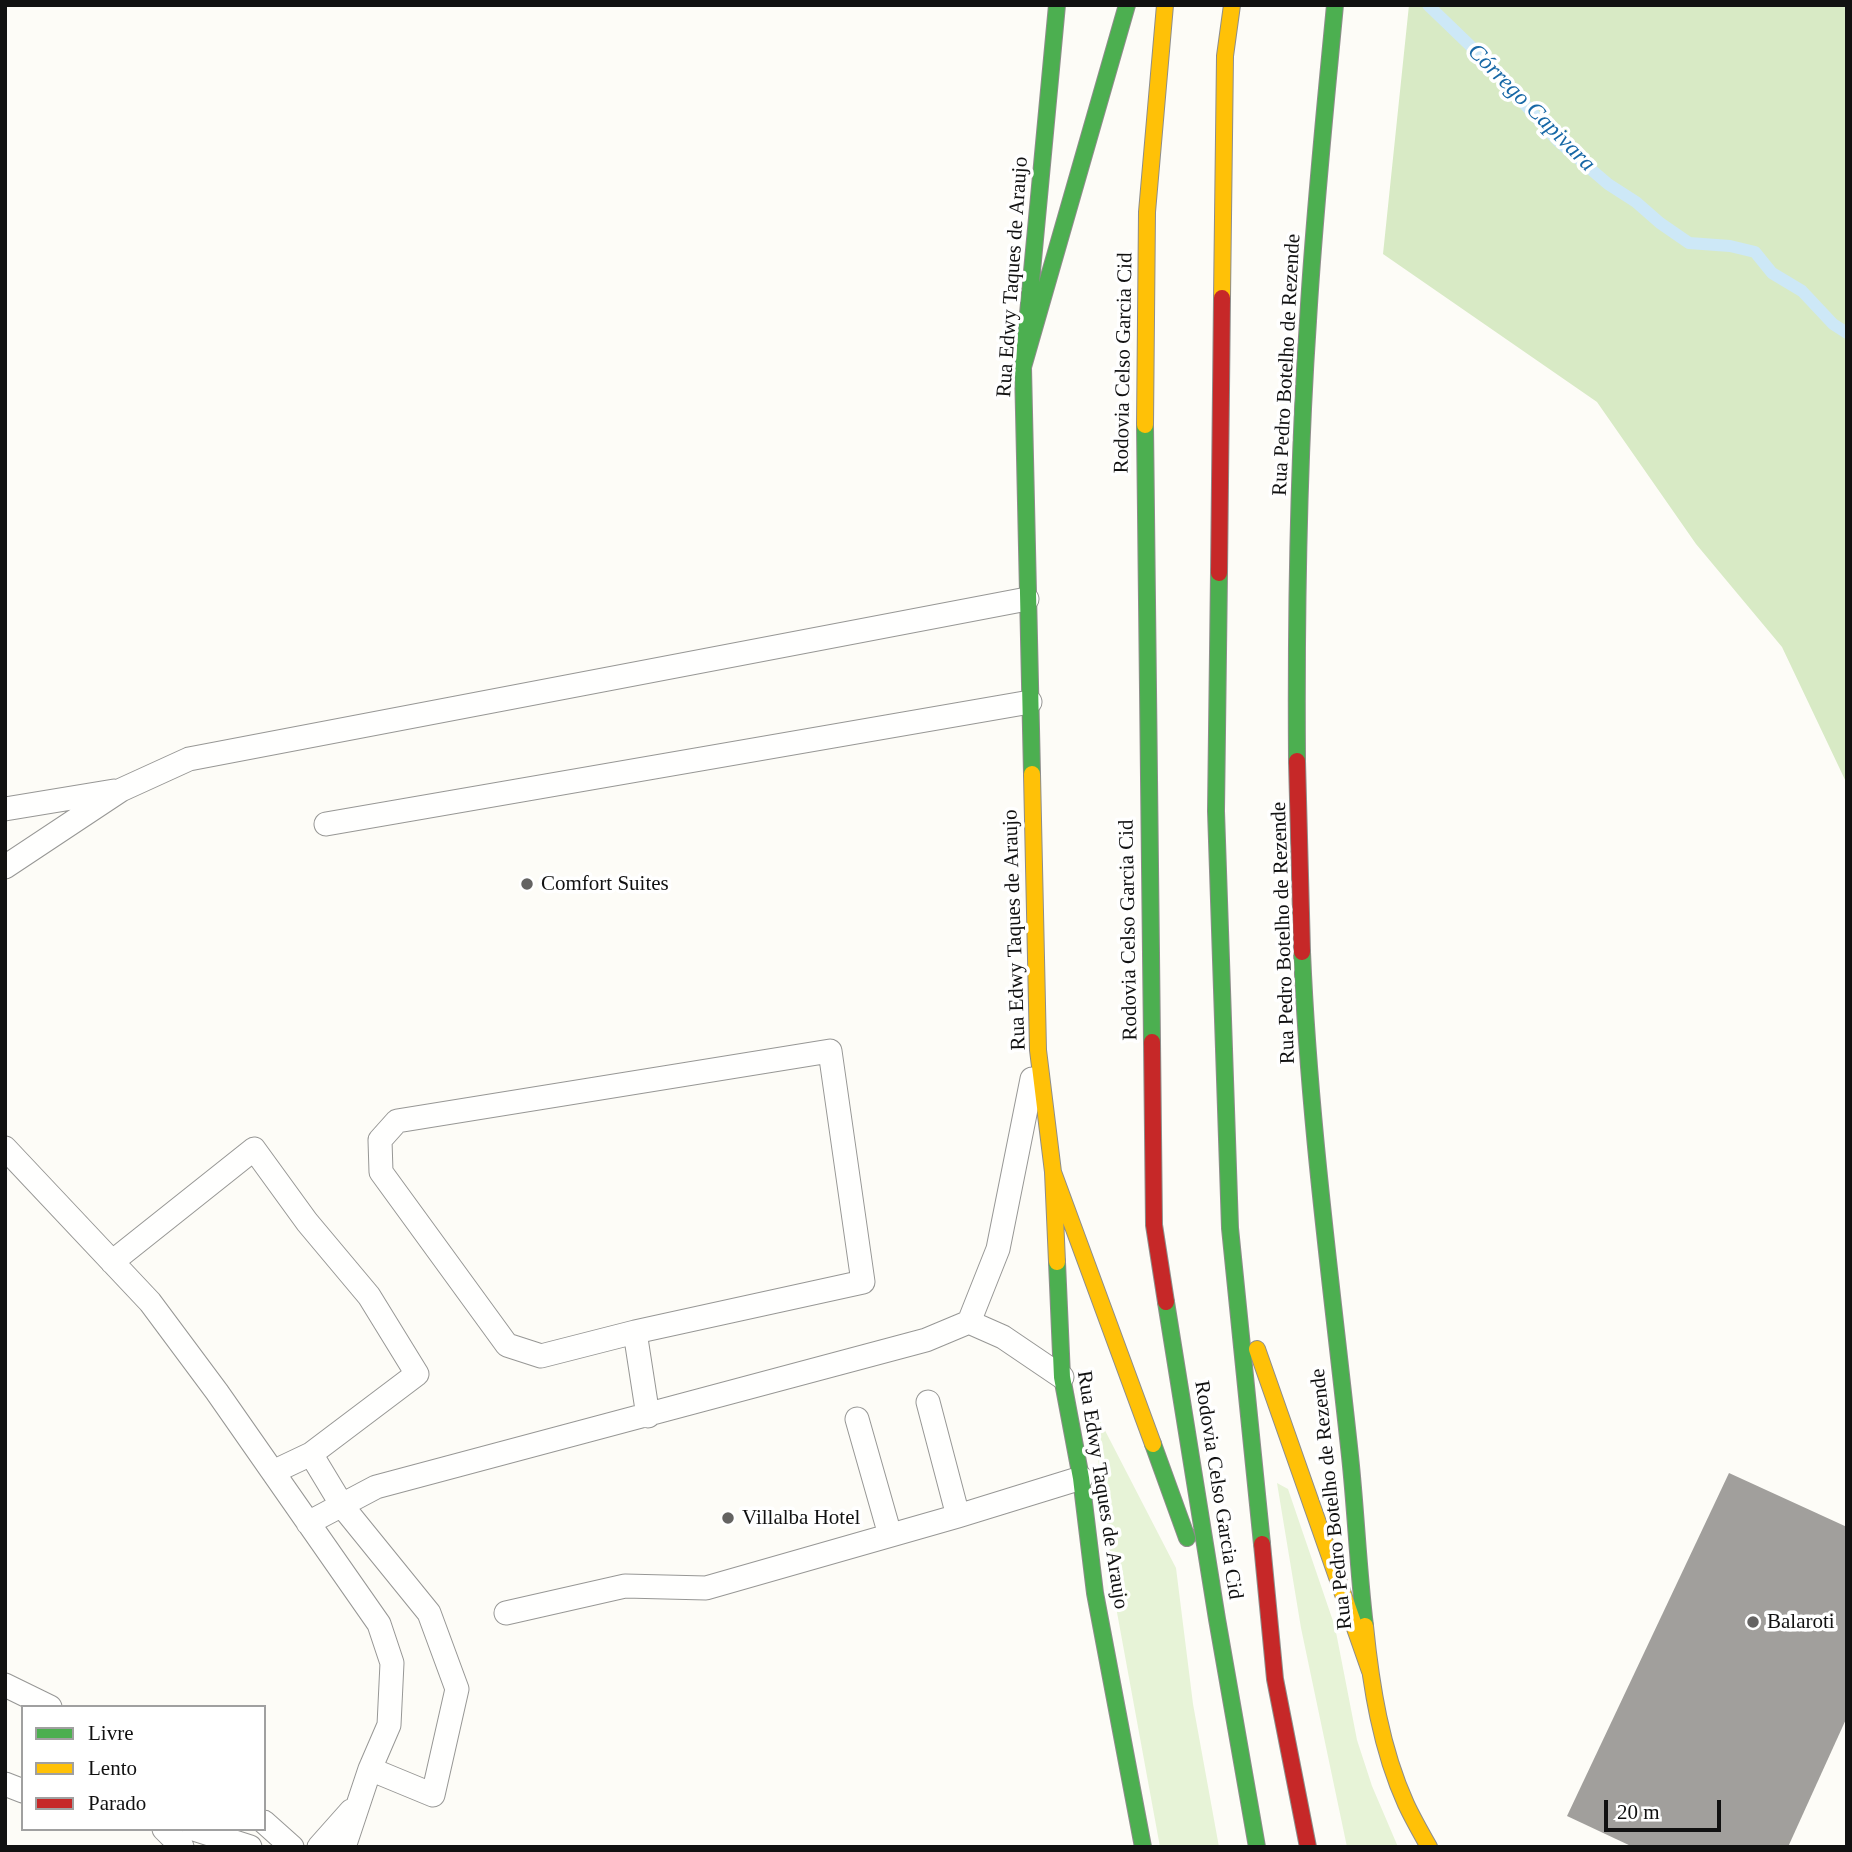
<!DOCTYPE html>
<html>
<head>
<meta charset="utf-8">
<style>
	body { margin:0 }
	#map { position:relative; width:1852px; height:1852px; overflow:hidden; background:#fdfcf7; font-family:Georgia,serif }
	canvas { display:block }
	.frame { position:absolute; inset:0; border:7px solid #111; pointer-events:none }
	.legend { position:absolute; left:21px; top:1705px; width:245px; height:126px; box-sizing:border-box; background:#fff; border:2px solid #a0a0a0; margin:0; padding:9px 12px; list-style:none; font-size:21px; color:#111 }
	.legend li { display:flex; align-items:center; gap:14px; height:35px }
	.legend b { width:35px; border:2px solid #a0a0a0 }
	.scale { position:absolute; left:1604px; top:1800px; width:117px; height:32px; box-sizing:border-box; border:4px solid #111; border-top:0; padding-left:9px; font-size:21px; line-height:24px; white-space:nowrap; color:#111; -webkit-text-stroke:5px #fff; paint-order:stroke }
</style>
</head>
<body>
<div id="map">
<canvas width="1852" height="1852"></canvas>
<div class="frame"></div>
<ul class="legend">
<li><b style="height:9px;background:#4caf50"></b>Livre</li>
<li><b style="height:9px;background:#ffc107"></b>Lento</li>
<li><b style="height:9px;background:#c62828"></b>Parado</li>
</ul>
<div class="scale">20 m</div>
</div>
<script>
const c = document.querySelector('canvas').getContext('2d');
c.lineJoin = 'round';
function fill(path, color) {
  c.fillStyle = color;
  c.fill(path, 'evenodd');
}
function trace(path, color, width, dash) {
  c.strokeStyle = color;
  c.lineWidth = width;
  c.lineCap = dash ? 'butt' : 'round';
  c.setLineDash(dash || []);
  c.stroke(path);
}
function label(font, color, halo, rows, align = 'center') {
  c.font = font + ' Georgia,serif';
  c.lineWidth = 7;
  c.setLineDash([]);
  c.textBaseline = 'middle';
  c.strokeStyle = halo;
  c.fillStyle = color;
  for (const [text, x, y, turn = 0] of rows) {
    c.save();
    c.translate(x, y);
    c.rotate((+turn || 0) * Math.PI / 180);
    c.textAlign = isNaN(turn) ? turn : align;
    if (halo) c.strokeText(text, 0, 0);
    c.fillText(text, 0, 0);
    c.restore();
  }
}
fill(new Path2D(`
	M1096 1413 1176 1568 1193 1704 1219 1847H1160L1116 1607 1094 1425Z
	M1277 1483 1288 1489 1335 1627 1357 1740 1372 1786 1398 1847H1347L1301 1628Z`), '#e7f3d7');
fill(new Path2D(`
	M1409 5H1847V784L1782 647 1696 544 1597 402 1383 254Z`), '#d8eac5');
trace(new Path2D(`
	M1428 5 1482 57 1558 141 1608 184 1636 202 1660 223 1689 243 1730 246 1755 252 1772 273 1802 291 1833 324 1847 333`), '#cde8f7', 12);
fill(new Path2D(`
	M1729 1473 1847 1527V1717L1788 1847H1633L1567 1816Z`), '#a19f9c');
const lane = new Path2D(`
	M5 809 114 791
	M326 824 1030 702
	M5 867 121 790 189 759 1027 599
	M830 1051 863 1282 635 1332 541 1356 507 1345 381 1172 380 1140 397 1121Z
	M5 1148 150 1302 217 1392 379 1624 392 1663 389 1725 370 1769 344 1847
	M112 1262 254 1149 307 1222 369 1296 417 1374 311 1454 273 1472
	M969 1322 998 1249 1032 1079
	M635 1332 648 1416
	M928 1402 958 1516
	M857 1419 890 1535
	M311 1454 343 1507 429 1613 457 1689 433 1795 370 1769
	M308 1523 376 1487 926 1340 969 1322 1003 1337 1062 1377
	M506 1613 625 1586 706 1588 958 1516 1081 1478
	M5 1685 50 1707
	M5 1784 23 1791
	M264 1822 292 1847
	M164 1829 182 1847
	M194 1829 250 1847
	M319 1847 351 1811`);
const fast = new Path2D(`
	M1023 367 1127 5
	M1145 425 1152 1042
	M1219 573 1216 811 1230 1228 1262 1544
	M1297 761C1296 614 1298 468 1308 321 1314 216 1325 110 1335 5
	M1032 774 1023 367 1057 5
	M1302 952C1309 1121 1332 1288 1350 1456 1356 1512 1358 1569 1365 1626
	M1057 1262 1062 1377 1081 1478 1095 1593 1143 1847
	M1166 1302 1217 1619 1257 1847
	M1153 1444 1187 1538`);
const slow = new Path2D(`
	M1222 298 1225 56 1232 5
	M1145 425 1147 212 1165 5
	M1032 774 1038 1050 1053 1172 1057 1262
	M1053 1172 1153 1444
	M1257 1349 1370 1671
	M1365 1626C1371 1686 1381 1749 1406 1804 1413 1819 1421 1833 1429 1847`);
const jam = new Path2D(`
	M1219 573 1222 298
	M1297 761 1302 952
	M1152 1042 1154 1225 1166 1302
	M1262 1544 1275 1679 1308 1847`);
trace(lane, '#979795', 25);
trace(fast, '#8e8d8b', 18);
trace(slow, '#8e8d8b', 18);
trace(jam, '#8e8d8b', 18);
trace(lane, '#fffffe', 23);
trace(fast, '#4caf50', 16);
trace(slow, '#ffc107', 16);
trace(jam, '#c62828', 16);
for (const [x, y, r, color] of [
	[527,884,7,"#646362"],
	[728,1518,7,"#646362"],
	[1753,1622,7,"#646362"]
]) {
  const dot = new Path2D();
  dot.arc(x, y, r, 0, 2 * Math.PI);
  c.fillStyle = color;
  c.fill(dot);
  trace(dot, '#fff', 2.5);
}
label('21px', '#111', '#fff', [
	["Rua Edwy Taques de Araujo",1013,277,-86],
	["Rodovia Celso Garcia Cid",1124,363,-89],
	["Rua Pedro Botelho de Rezende",1287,365,-87],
	["Rua Edwy Taques de Araujo",1015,930,-92],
	["Rodovia Celso Garcia Cid",1129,930,-91],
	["Rua Pedro Botelho de Rezende",1284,933,-92],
	["Rua Edwy Taques de Araujo",1102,1490,81],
	["Rodovia Celso Garcia Cid",1218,1490,81],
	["Rua Pedro Botelho de Rezende",1332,1499,-96]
]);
label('21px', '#111', '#fff', [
	["Comfort Suites",541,884],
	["Villalba Hotel",742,1518],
	["Balaroti",1767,1622]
], 'left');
label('italic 23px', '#1768a6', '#fff', [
	["Córrego Capivara",1531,108,45]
]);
</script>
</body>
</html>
